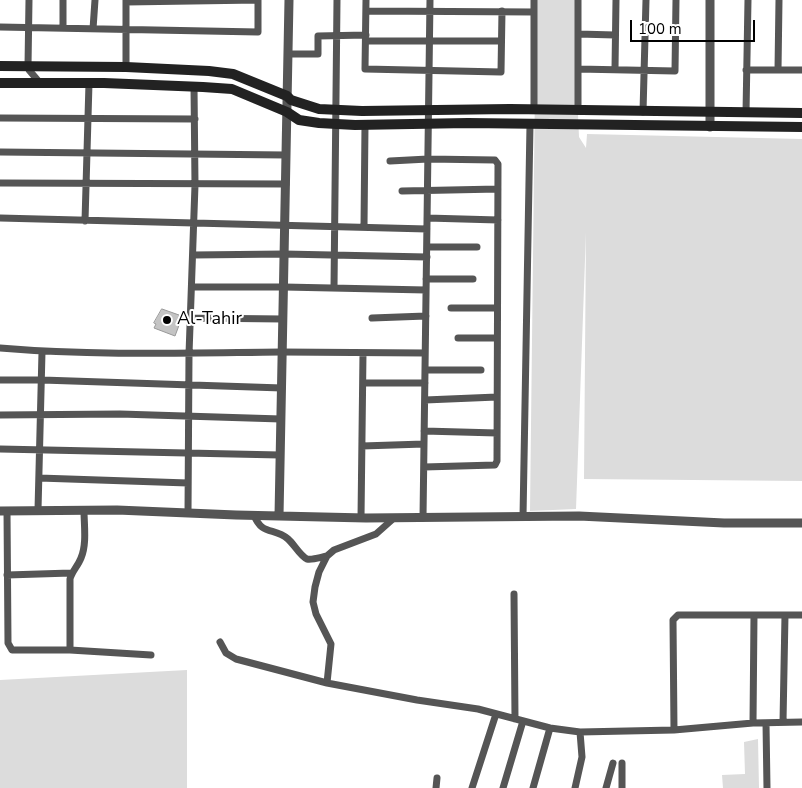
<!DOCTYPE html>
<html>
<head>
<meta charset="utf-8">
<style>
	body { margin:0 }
	#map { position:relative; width:802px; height:788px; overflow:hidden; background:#fff; font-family:"Nunito Sans",sans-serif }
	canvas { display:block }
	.scale { position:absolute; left:630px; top:20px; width:125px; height:22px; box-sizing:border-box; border:2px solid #000; border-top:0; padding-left:6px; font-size:15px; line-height:18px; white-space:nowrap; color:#000; -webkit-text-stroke:4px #fff; paint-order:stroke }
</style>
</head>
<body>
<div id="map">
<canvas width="802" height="788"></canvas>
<div class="scale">100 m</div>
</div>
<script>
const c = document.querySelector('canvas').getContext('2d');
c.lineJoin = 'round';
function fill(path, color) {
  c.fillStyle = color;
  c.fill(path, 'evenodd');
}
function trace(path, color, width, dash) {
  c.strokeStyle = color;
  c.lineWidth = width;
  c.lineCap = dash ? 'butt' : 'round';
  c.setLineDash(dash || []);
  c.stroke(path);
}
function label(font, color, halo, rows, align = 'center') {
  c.font = font + ' "Nunito Sans",sans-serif';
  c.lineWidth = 4;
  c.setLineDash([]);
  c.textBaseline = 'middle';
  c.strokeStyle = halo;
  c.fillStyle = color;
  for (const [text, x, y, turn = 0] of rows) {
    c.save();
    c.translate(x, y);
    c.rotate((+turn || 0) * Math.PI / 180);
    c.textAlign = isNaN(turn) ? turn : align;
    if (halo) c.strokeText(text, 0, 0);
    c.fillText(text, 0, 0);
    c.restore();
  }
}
fill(new Path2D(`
	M536 0H576V69L579 137 586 148 587 134 802 139V481L584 479 586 232 576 509 530 511Z
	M187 670V788H0V680Z
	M758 739 759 788H723L722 775 745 774 744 742Z`), '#dcdcdc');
const building = new Path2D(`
	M162 309 179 315 178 319 181 320 175 336 154 328 156 324 154 323Z`);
fill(building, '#c4c4c4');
trace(building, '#999', 1);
trace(new Path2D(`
	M29 0 28 66 29 70 40 83
	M126 0V67
	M366 0 365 69 501 72 502 11
	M126 2 258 0
	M366 11 534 12
	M0 27 258 32V0
	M63 28V0
	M93 29 95 0
	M578 34 615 35
	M366 41H501
	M288 54H318V36L366 35
	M578 69 675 71 676 0
	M615 69 616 0
	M746 70H802
	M778 70 779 0
	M534 110V0
	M578 111V0
	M643 112 646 0
	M746 113 748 0
	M0 118 195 119
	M0 152 286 155
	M390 161 428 159 495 160 498 164 497 461 495 465 424 467
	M0 183 286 184
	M402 191 498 189
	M0 218 427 229
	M427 218 498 220
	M85 221 89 83
	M364 227 365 125
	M427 247H477
	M193 255 284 254 427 257
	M426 279H473
	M192 287H284L426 290
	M334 288 337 0
	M451 308H497
	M191 318 283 319
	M372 318 426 316
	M458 338H497
	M0 348C94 356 187 353 281 352 329 352 377 353 425 353
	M425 370H481
	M0 380H42L282 388
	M363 383H425
	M425 400 497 397
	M0 415 120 414 281 419
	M424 431 497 433
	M362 446 424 444
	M0 449 280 455
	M39 478 188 483
	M38 510 42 352
	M7 511 8 643 12 650H70L151 655
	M188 513 189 354 195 185 194 86
	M254 515C262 536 274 527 288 539 294 544 300 556 307 559 313 560 321 557 327 556
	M523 517 530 125
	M361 518 363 353
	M423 518 430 0
	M7 575 71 573
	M514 594 515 719
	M220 642 226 653 236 659 327 683 417 700 478 709 550 728 580 732 674 730 753 723 802 722
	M70 650V579C72 571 78 566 81 558 87 544 84 525 84 510
	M327 683 331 644 316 614 313 602 315 587 319 572 327 556 334 550 376 534 394 518
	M783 722 785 615
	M753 723 754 615
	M766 723 767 788
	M674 730 673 620 678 615H802
	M622 763V788
	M436 788 437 778
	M472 788 496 714
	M503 788 523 721
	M533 788 550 728
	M575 788 582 757 580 732
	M606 788 613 763`), '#555', 7);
trace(new Path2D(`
	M710 127V0
	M0 511 117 510 236 515 366 518 579 516 724 523H802
	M279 516 289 0`), '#555', 9);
trace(new Path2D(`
	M0 66 126 67 209 71 233 74 287 96 291 100 319 109 362 111 510 109 802 113
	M0 83H104L203 87 232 89 287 112 299 120 319 123 355 125 468 123 802 127`), '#222', 10);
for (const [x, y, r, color] of [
	[167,320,5,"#000"]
]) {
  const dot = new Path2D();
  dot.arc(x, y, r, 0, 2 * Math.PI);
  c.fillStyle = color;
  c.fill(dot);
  trace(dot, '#fff', 2);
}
label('18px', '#000', '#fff', [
	["Al-Tahir",177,320]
], 'left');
</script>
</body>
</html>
